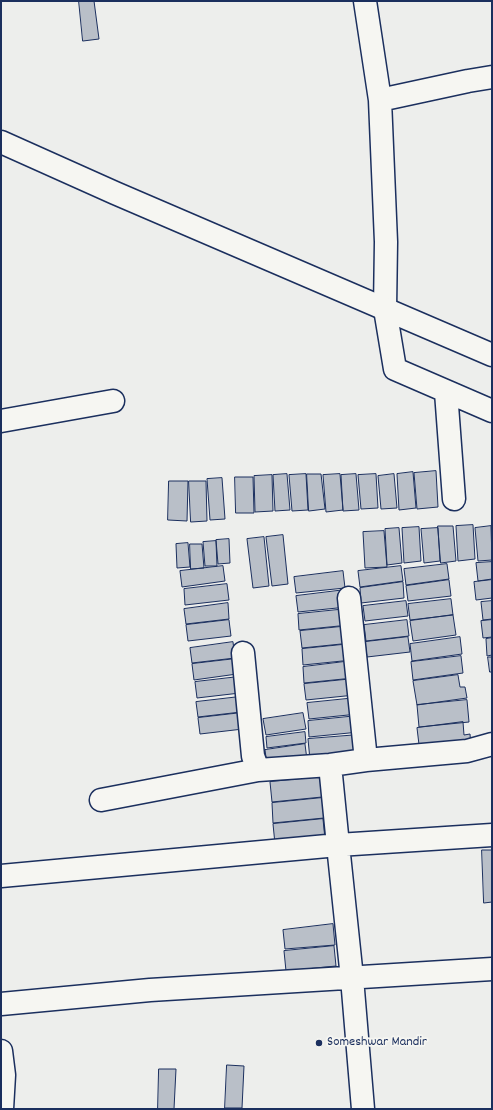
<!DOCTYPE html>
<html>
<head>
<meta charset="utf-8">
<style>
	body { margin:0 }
	#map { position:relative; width:493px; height:1110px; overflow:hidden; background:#edeeec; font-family:Dekko,sans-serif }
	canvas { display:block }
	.frame { position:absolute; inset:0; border:2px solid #1b2f5e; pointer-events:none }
</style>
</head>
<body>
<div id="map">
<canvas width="493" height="1110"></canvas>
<div class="frame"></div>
</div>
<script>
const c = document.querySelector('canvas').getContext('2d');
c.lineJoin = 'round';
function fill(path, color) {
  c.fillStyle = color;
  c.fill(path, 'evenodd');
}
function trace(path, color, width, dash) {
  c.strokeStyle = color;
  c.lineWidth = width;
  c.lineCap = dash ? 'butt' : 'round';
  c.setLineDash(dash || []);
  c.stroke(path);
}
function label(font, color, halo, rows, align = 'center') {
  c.font = font + ' Dekko,sans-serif';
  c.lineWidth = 3.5;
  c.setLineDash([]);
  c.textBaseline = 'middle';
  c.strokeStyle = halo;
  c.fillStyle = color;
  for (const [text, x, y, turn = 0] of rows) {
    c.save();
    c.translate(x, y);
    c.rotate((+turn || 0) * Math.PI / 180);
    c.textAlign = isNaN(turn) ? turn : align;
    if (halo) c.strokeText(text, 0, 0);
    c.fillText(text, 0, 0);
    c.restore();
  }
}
const building = new Path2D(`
	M79 1H94L99 39 83 41Z
	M436 471 438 507 417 509 414 473Z
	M413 472 416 508 399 510 397 474Z
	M287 474 290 510 275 511 273 475Z
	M306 474 308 510 292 511 289 475Z
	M307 474H321L325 509 309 511Z
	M340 474 343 510 326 512 323 475Z
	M356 474 359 510 343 511 341 475Z
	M376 474 378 508 361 509 358 475Z
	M394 474 397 508 381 509 378 476Z
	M272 475 273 511 255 512 254 476Z
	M235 477H253L254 513H236Z
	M222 478 225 519 210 520 207 479Z
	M169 481H188L187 521 168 520Z
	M189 481H206L207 521 191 522Z
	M473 525 475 559 458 561 456 526Z
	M438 526H453L456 561 441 563Z
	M491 526 492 560 478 561 475 528Z
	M419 527 421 561 404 563 402 528Z
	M399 528 402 563 387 565 385 529Z
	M438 528 440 561 424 563 421 529Z
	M384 531 387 567 365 568 363 532Z
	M283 535 288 584 272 586 266 537Z
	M264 537 269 586 253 588 247 539Z
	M229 539 230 563 218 564 216 540Z
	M216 541 217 566H205L203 542Z
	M188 543 190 567 177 568 176 544Z
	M190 544H202L204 568 191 569Z
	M492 562V579L478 581 476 563Z
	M447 564 449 579 406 585 404 569Z
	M223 566 225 581 182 587 180 571Z
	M401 566 403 581 360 587 358 571Z
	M343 571 345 588 296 593 294 577Z
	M449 580 451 596 408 601 406 586Z
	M492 580V598L476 600 474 582Z
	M403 582 404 598 361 603 360 588Z
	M227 584 229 600 185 605 184 589Z
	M345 590 347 607 298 612 296 596Z
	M451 599 453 615 410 620 408 604Z
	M406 601 408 616 365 621 363 606Z
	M492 601V619L483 620 481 602Z
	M228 603 229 619 186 624 184 609Z
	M347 609 349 625 299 630 298 614Z
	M453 615 456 635 413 641 410 621Z
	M229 620 231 636 188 641 186 625Z
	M407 620 409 636 366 641 364 625Z
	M492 620V637L483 638 481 621Z
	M350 626 351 643 302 648 300 631Z
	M408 637 410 652 367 657 365 642Z
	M460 637 462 654 412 661 410 644Z
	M492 638V655L487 656 486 639Z
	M233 642 235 658 192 663 190 648Z
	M351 644 352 660 303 665 302 649Z
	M461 656 463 673 413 680 411 662Z
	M488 657H492V672H490Z
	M235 659 237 674 194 680 192 664Z
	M352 661 353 678 304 683 303 667Z
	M458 675 460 687H465L467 698 417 705 413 681Z
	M238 677 240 693 197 698 195 682Z
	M353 679 355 695 306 700 304 684Z
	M239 697 241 712 198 717 196 702Z
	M356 698 358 714 309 719 307 703Z
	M467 700 469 722 419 727 417 705Z
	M241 713 243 729 200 734 198 718Z
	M303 713 306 729 266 735 263 719Z
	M357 716 359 732 309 737 308 721Z
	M463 722 464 735 470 734 471 747 420 753 417 728Z
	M305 732 306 743 267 748 266 737Z
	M358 735 360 755 310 760 308 739Z
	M305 744 307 760 267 765 265 750Z
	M320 777 322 797 272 802 270 782Z
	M322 798 324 818 273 823 272 803Z
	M323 819 325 839 275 844 273 824Z
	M482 850H492V902L484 903Z
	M333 924 335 945 285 949 283 930Z
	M334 946 336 966 286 971 284 951Z
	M227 1065 244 1066 242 1108H225Z
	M159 1069H176L174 1109H158Z`);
fill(building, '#b9bfc8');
trace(building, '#1b2f5e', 1);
const street = new Path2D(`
	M365 1 380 100 386 242 385 309 395 369 492 411
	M380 100 468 81 492 77
	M446 392 454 499
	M1 421 113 401
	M349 598 366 760
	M243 653 253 756 258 770
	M101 800 258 770 330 765 366 760 467 751 492 744
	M1 876 338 845 330 765
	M1 1004 150 990 492 969
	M1 1051 4 1075 2 1109
	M363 1109 352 978 338 845 492 835`);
const secondary = new Path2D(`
	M1 142 115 193 492 355`);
trace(street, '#1b2f5e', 25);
trace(secondary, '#1b2f5e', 25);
trace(street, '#f6f6f2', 22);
trace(secondary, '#f6f6f2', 22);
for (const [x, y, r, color] of [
	[319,1043,4,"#1b2f5e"]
]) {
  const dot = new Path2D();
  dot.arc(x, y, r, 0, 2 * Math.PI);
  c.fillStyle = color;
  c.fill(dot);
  trace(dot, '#f6f6f2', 1.5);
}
label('14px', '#1b2f5e', '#f6f6f2', [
	["Someshwar Mandir",327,1043]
], 'left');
</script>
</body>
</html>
